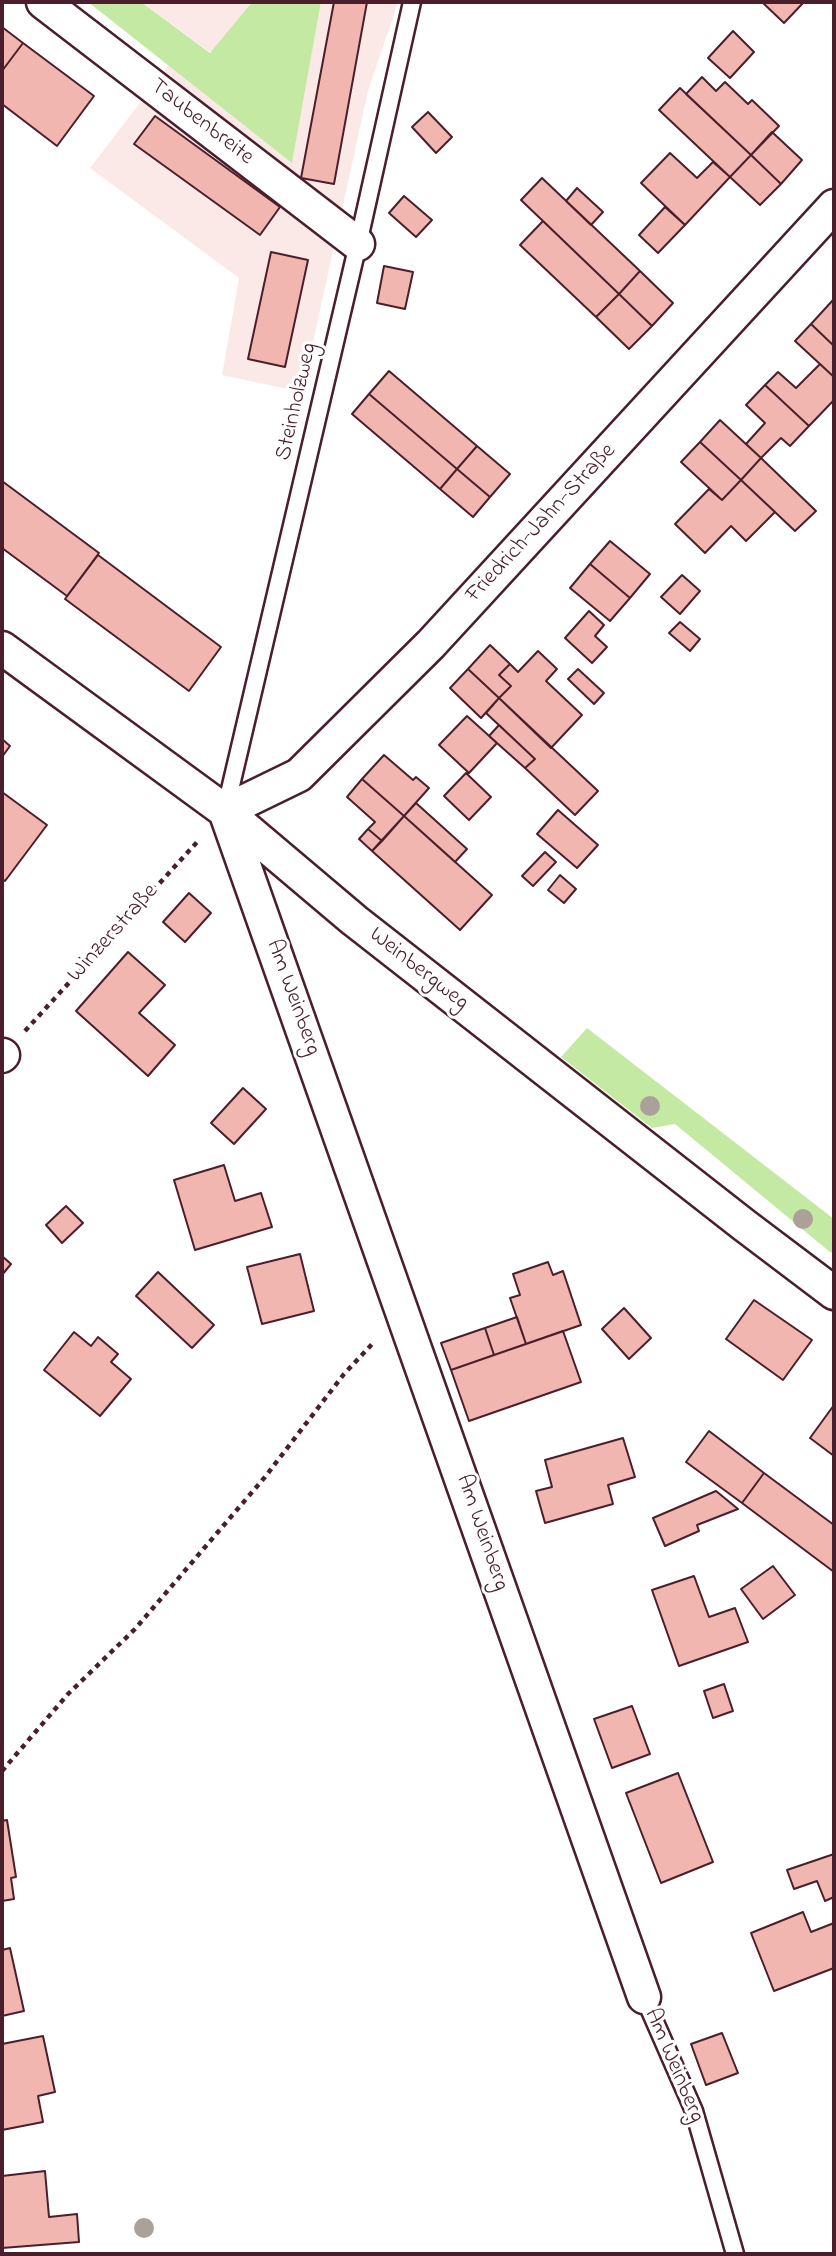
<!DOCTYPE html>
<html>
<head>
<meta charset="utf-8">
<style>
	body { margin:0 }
	#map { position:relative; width:836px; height:2256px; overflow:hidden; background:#fff; font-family:"Indie Flower",sans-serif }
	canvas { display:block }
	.frame { position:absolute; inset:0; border:4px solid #4a1f2b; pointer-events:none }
</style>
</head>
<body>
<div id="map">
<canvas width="836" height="2256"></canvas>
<div class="frame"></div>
</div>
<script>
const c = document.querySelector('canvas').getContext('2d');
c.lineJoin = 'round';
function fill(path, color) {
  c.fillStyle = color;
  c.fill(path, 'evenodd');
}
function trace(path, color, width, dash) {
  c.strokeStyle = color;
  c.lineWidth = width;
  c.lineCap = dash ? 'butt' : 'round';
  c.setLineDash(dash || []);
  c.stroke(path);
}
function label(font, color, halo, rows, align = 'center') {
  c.font = font + ' "Indie Flower",sans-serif';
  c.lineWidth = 6;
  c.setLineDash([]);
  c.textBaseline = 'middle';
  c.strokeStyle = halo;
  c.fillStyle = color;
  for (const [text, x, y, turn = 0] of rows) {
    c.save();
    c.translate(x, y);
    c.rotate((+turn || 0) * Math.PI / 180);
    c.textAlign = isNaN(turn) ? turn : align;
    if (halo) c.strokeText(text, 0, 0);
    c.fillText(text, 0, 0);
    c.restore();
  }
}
fill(new Path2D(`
	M141 2H252L211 53Z
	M321 2H398L368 91 302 392 222 375 239 278 90 168 169 65 292 162Z`), '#fbe9e7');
fill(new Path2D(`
	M88 2H141L210 53 252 2H321L292 163Z
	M587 1028 834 1219V1253L830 1252 675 1124 652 1128 561 1057Z`), '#c4e9a3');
const building = new Path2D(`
	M334 2H367L334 184 301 178Z
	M762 2H804L784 23Z
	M2 27 23 43 2 71Z
	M733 31 754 52 730 78 708 58Z
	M23 43 94 96 57 146 2 104V71Z
	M702 77 716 91 725 82 748 104 752 100 779 126 751 155 686 94Z
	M680 88 751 155 730 177 659 110Z
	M428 112 452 137 436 153 412 127Z
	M155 116 280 207 260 235 134 144Z
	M772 132 802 160 781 184 751 155Z
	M670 153 697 178 713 162 730 177 685 225 641 183Z
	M751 155 781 184 760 205 730 177Z
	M542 178 640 271 619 294 521 200Z
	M577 188 603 212 591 225 566 201Z
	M404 196 432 220 416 237 389 213Z
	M665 207 685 225 658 253 639 235Z
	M543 221 619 294 596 317 520 245Z
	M271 252 308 260 285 367 248 359Z
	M384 266 413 272 405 309 377 303Z
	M640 271 673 303 652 326 619 294Z
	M619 294 652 326 629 349 596 317Z
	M833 300 834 301V346L811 324Z
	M811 324 834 346V377L795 341Z
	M820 364 834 377V400L809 426 765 385 778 372 796 388Z
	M389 371 477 446 457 469 369 394Z
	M765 385 809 426 790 446 781 438 761 458 746 444 765 423 746 405Z
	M369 394 457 469 440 489 352 414Z
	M720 420 761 458 741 480 700 442Z
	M700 442 741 480 722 500 681 462Z
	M477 446 510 474 490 497 457 469Z
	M761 458 816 511 795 531 741 480Z
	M457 469 490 497 473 517 440 489Z
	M741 480 775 512 746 541 731 526 705 553 675 524 709 489 722 500Z
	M2 481 99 553 67 596 2 548Z
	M610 541 650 574 630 598 590 564Z
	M98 555 221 647 189 691 65 599Z
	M590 564 630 598 610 621 570 588Z
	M682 575 700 591 680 614 661 597Z
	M589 611 604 625 595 636 607 647 592 663 565 638Z
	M680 622 700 639 690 651 669 633Z
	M490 645 510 664 499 675 511 686 499 698 468 669Z
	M538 651 557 669 546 681 582 715 551 748 499 698 511 686 499 675 510 664 518 672Z
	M468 669 499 698 481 718 450 688Z
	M578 669 604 693 594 704 568 679Z
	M499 698 598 791 575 815 525 768 535 759 486 713Z
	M467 716 497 743 469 773 439 745Z
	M499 725 535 759 525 768 489 736Z
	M2 739 10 746 2 757Z
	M384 755 413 780 416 777 429 788 404 816 362 779Z
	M466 773 491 797 469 820 444 796Z
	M362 779 404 816 382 841 368 829 375 822 347 797Z
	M2 792 47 825 5 881 2 879Z
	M416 803 467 849 455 862 404 816Z
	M558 810 598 845 577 868 537 834Z
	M404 816 492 895 460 930 372 851Z
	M368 829 382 841 372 851 359 839Z
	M545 852 556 862 533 886 522 876Z
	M560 875 576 889 564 903 548 890Z
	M189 893 211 913 185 942 163 922Z
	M128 952 165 985 139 1013 175 1045 148 1076 76 1011Z
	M243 1088 266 1109 234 1144 211 1123Z
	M224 1165 235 1201 261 1193 272 1227 195 1250 174 1180Z
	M66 1206 83 1223 62 1243 46 1225Z
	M300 1254 314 1311 262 1324 247 1267Z
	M2 1256 11 1264 2 1275Z
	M548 1262 553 1275 563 1271 581 1325 526 1344 510 1298 520 1295 513 1274Z
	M158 1272 214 1325 192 1348 136 1296Z
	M754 1300 812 1340 783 1380 726 1339Z
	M624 1308 651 1338 629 1359 602 1329Z
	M517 1317 526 1344 494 1355 485 1328Z
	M485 1328 494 1355 451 1370 441 1343Z
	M563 1331 581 1382 469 1421 451 1370Z
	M74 1332 91 1346 98 1337 118 1354 111 1362 131 1379 100 1416 44 1370Z
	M834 1405V1456L810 1438Z
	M709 1431 764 1473 742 1503 686 1462Z
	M623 1438 635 1477 608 1485 613 1504 545 1523 536 1491 552 1487 545 1460Z
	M764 1473 834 1525V1572L742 1503Z
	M716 1491 738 1509 697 1525 699 1531 665 1546 653 1518Z
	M773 1566 795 1595 763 1619 741 1589Z
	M694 1576 709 1617 735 1608 748 1642 679 1666 652 1590Z
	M724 1684 733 1711 713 1718 704 1691Z
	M632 1706 650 1754 612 1768 594 1719Z
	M678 1773 713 1862 661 1883 626 1793Z
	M7 1820 16 1877 11 1878 14 1899 2 1901V1821Z
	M834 1854V1897L825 1901 817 1881 794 1889 787 1870Z
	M803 1912 811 1932 834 1923V1968L774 1991 751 1933Z
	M10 1948 24 2011 2 2016V1950Z
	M722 2033 738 2073 706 2085 691 2044Z
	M43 2036 55 2092 38 2096 43 2122 2 2130V2044Z
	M45 2171 49 2217 77 2214 79 2242 2 2248V2176Z`);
fill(building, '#f1b6af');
trace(building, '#4a1f2b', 2);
const lane = new Path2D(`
	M225 811 358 244 412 2
	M644 1997 694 2111 735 2254`);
const street = new Path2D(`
	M43 2 358 244
	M2 648 225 811 354 920 744 1225 834 1293
	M225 811 644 1997
	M225 811 299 775 431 644 834 206
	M2 1056 3 1055`);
trace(lane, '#4a1f2b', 21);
trace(street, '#4a1f2b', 37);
trace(new Path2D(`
	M25 1031 198 841
	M2 1771 68 1694 135 1629 265 1477 344 1374 375 1341`), '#4a1f2b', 4.5, [5, 5]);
trace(lane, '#fff', 16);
trace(street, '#fff', 32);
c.fillStyle = '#aca09b';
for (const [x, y] of [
	[650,1106],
	[803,1219],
	[144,2228]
]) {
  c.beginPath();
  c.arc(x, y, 10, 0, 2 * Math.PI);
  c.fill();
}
label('23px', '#4a1f2b', '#fff', [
	["Taubenbreite",201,123,38],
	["Steinholzweg",298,402,-77],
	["Friedrich-Jahn-Straße",542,524,-47],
	["Winzerstraße",114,934,-48],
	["Weinbergweg",418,970,38],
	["Am Weinberg",292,998,70],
	["Am Weinberg",481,1533,71],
	["Am Weinberg",673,2066,67]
]);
</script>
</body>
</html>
